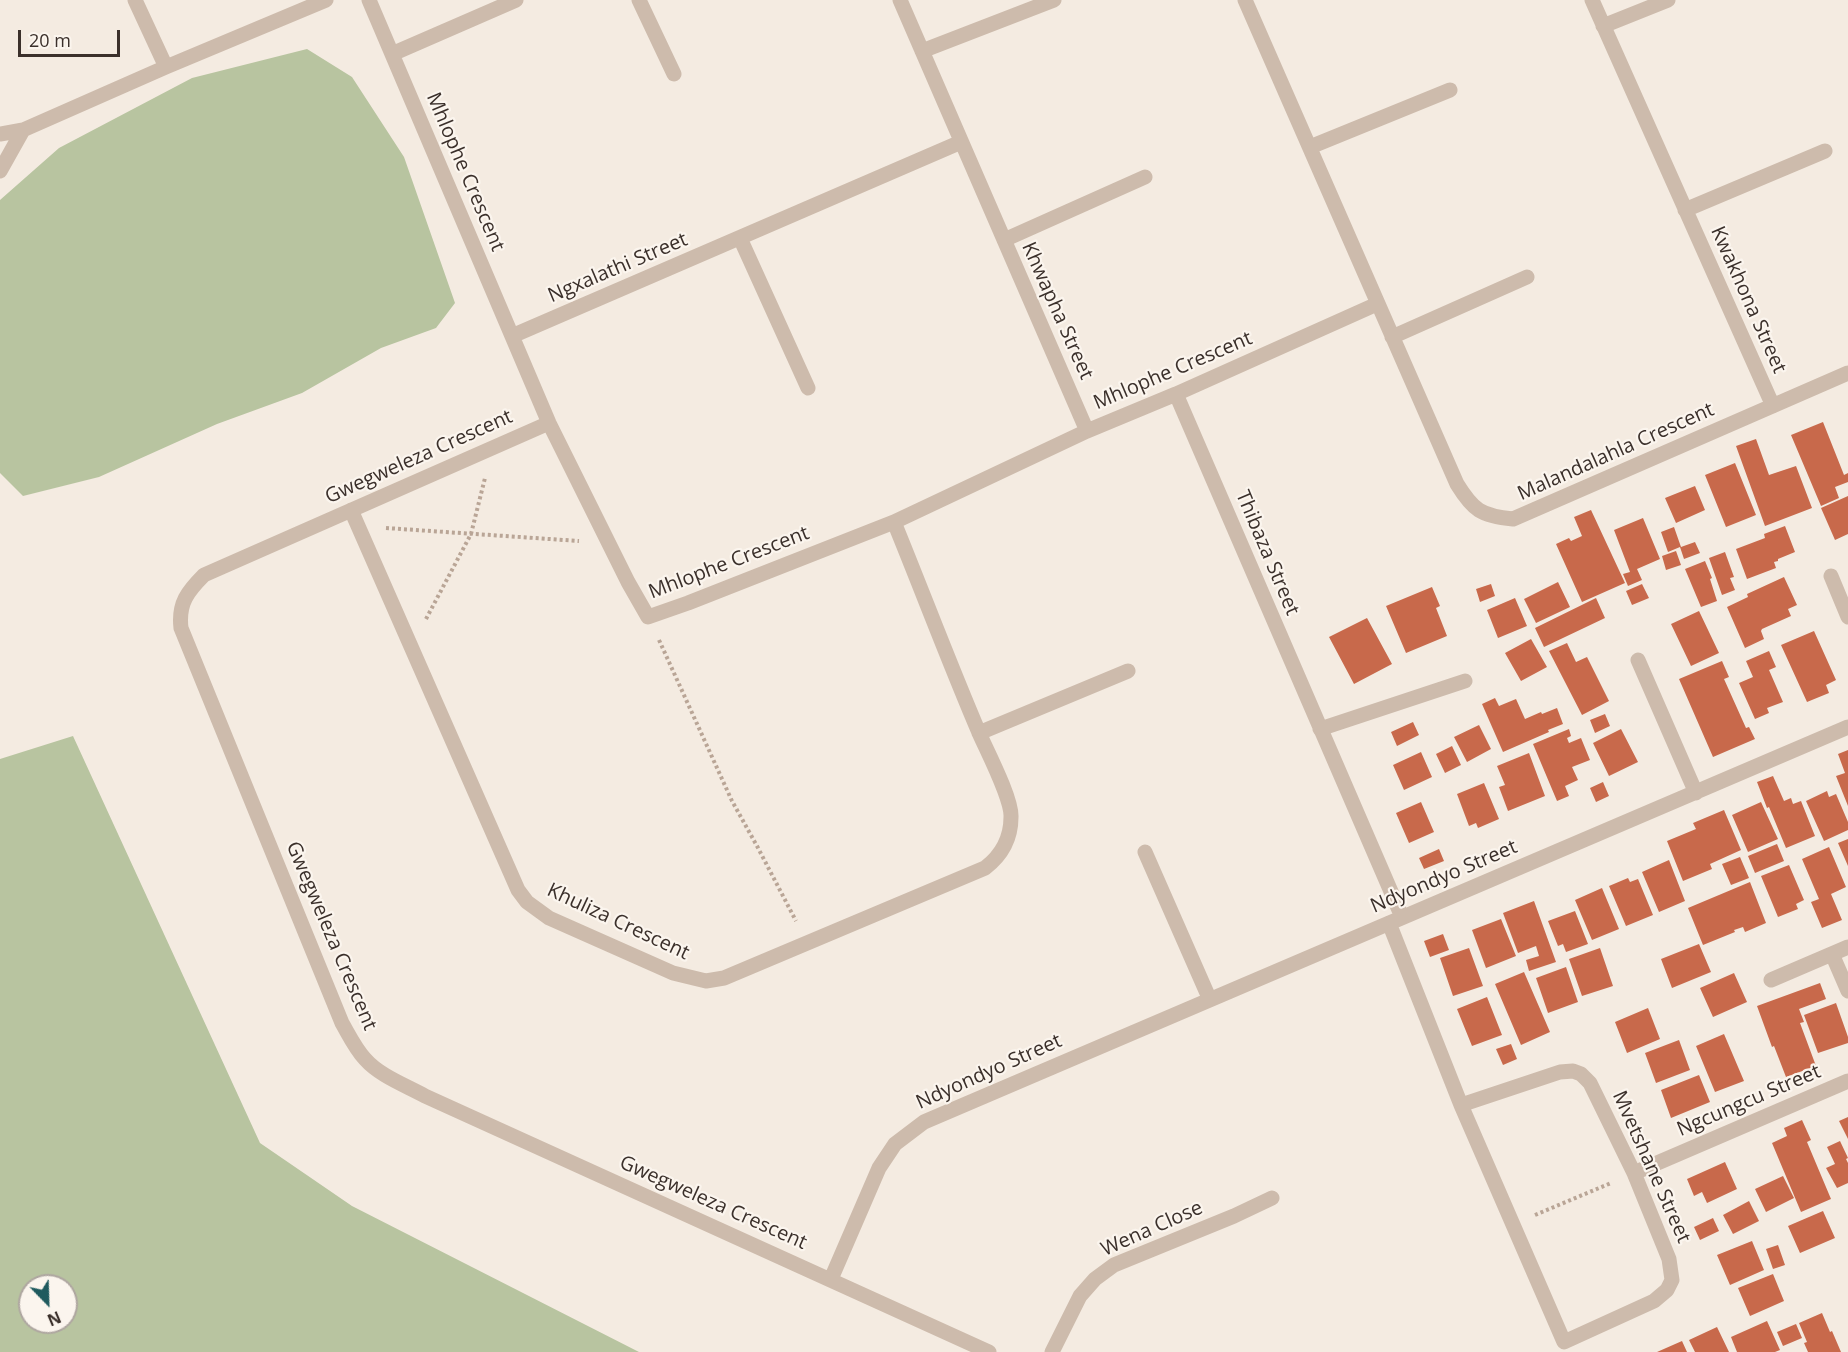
<!DOCTYPE html>
<html>
<head>
<meta charset="utf-8">
<style>
	body { margin:0 }
	#map { position:relative; width:1848px; height:1352px; overflow:hidden; background:#f4ebe1; font-family:"Open Sans",sans-serif }
	canvas { display:block }
	.north { position:absolute; left:18px; top:1274px; width:60px; height:60px; box-sizing:border-box; background:#fbf5ee; border:2px solid #aea6a0; border-radius:50%; rotate:157deg; font-size:16px; font-weight:700; line-height:24px; text-align:center; color:#3b302b }
	.north::after { content:''; display:block; margin:auto; width:21px; height:27px; background:#1f5a5e; clip-path:polygon(50% 0,100% 100%,50% 72%,0 100%) }
	.scale { position:absolute; left:18px; top:30px; width:102px; height:27px; box-sizing:border-box; border:3px solid #3b302b; border-top:0; padding-left:8px; font-size:18px; line-height:21px; white-space:nowrap; color:#3b302b; -webkit-text-stroke:4px #fbf5ee; paint-order:stroke }
</style>
</head>
<body>
<div id="map">
<canvas width="1848" height="1352"></canvas>
<div class="north">N</div>
<div class="scale">20 m</div>
</div>
<script>
const c = document.querySelector('canvas').getContext('2d');
c.lineJoin = 'round';
function fill(path, color) {
  c.fillStyle = color;
  c.fill(path, 'evenodd');
}
function trace(path, color, width, dash) {
  c.strokeStyle = color;
  c.lineWidth = width;
  c.lineCap = dash ? 'butt' : 'round';
  c.setLineDash(dash || []);
  c.stroke(path);
}
function label(font, color, halo, rows, align = 'center') {
  c.font = font + ' "Open Sans",sans-serif';
  c.lineWidth = 4.5;
  c.setLineDash([]);
  c.textBaseline = 'middle';
  c.strokeStyle = halo;
  c.fillStyle = color;
  for (const [text, x, y, turn = 0] of rows) {
    c.save();
    c.translate(x, y);
    c.rotate((+turn || 0) * Math.PI / 180);
    c.textAlign = isNaN(turn) ? turn : align;
    if (halo) c.strokeText(text, 0, 0);
    c.fillText(text, 0, 0);
    c.restore();
  }
}
fill(new Path2D(`
	M307 49 352 77 404 157 455 303 436 328 381 348 302 393 217 424 99 477 23 496 0 473V200L59 148 192 78Z
	M73 736 260 1143 352 1206 639 1352H0V759ZM30 1286H66V1322H30Z`), '#b8c4a0');
fill(new Path2D(`
	M1823 422 1844 475 1848 473V482L1835 487 1839 498 1821 506 1791 435Z
	M1756 439 1769 475 1796 466 1812 508 1765 526 1736 446Z
	M1735 463 1756 515 1726 527 1705 475Z
	M1695 486 1705 510 1676 523 1665 498Z
	M1848 496V534L1835 540 1821 508Z
	M1591 510 1625 583 1582 602 1556 544 1569 538 1571 541 1582 536 1574 517Z
	M1643 518 1660 559 1637 569 1642 580 1628 586 1623 574 1630 572 1614 530Z
	M1785 526 1795 552 1778 559V561L1774 562 1776 568 1747 579 1736 549 1765 538 1764 534Z
	M1674 527 1681 547 1695 542 1700 553 1684 559 1680 547 1668 552 1661 532Z
	M1676 551 1681 565 1666 570 1662 556Z
	M1725 552 1734 577 1730 578 1735 590 1722 595 1709 558Z
	M1705 561 1712 578 1710 579 1717 601 1701 607 1685 569Z
	M1784 577 1797 605 1788 609 1791 616 1762 629 1761 631 1764 639 1745 648 1727 607 1748 597 1747 594Z
	M1558 582 1570 607 1536 623 1524 599Z
	M1491 584 1495 596 1480 602 1476 589Z
	M1642 584 1649 598 1632 605 1626 591Z
	M1432 587 1440 606 1436 608 1447 636 1406 653 1386 606Z
	M1515 598 1527 626 1498 638 1487 610Z
	M1596 598 1605 618 1544 647 1535 628Z
	M1699 611 1719 653 1691 666 1671 624Z
	M1367 618 1392 664 1354 684 1329 637Z
	M1814 631 1836 680 1826 685 1829 693 1807 702 1781 645Z
	M1531 639 1547 667 1521 681 1505 653Z
	M1567 643 1576 662 1587 657 1609 701 1582 715 1549 651Z
	M1769 651 1776 667 1769 670 1783 702 1767 708 1769 713 1755 719 1739 683 1753 677 1746 661Z
	M1722 661 1729 677 1724 679 1746 728 1749 727 1755 739 1713 757 1679 679Z
	M1495 698 1499 706 1516 699 1525 719 1541 712 1542 714 1557 708 1563 724 1548 730 1549 732 1503 752 1482 704Z
	M1605 714 1610 726 1595 733 1590 720Z
	M1413 722 1419 735 1397 746 1391 732Z
	M1479 725 1491 749 1467 762 1454 737Z
	M1569 729 1571 736 1567 738 1569 743 1581 738 1590 760 1572 767 1578 780 1565 786 1569 796 1557 801 1533 744Z
	M1621 729 1638 762 1609 776 1593 743Z
	M1452 746 1461 765 1445 773 1436 754Z
	M1848 750V806L1836 776 1845 773 1838 754Z
	M1421 752 1432 777 1404 790 1393 765Z
	M1529 753 1545 796 1508 811 1499 787 1505 785 1497 766Z
	M1773 776 1784 801 1791 798 1793 804 1801 801 1815 836 1786 848 1769 807 1767 808 1757 782Z
	M1603 782 1609 796 1596 802 1590 788Z
	M1484 783 1499 819 1478 828 1476 823 1469 826 1457 794Z
	M1827 791 1829 797 1836 794 1848 822V830L1824 841 1806 801Z
	M1421 802 1434 832 1409 843 1396 813Z
	M1761 802 1778 839 1748 852 1732 815Z
	M1724 810 1741 850 1710 864 1712 869 1683 881 1667 841 1696 829 1693 823Z
	M1848 839V866L1838 843Z
	M1777 844 1784 861 1755 873 1748 856Z
	M1829 847 1846 887 1831 894 1842 920 1822 928 1811 902 1819 899 1802 859Z
	M1439 849 1444 861 1424 869 1419 858Z
	M1740 857 1749 878 1731 885 1722 864Z
	M1669 860 1685 901 1659 912 1642 872Z
	M1789 865 1804 900 1796 904 1798 909 1778 917 1761 876Z
	M1628 878 1630 882 1638 879 1653 915 1626 926 1609 886Z
	M1750 882 1766 923 1745 932 1743 927 1734 930 1735 932 1703 945 1688 908Z
	M1602 888 1619 929 1592 940 1575 900Z
	M1534 901 1556 962 1529 971 1526 960 1539 956 1536 946 1518 953 1503 913Z
	M1575 911 1588 944 1566 952 1563 944 1558 946 1548 921Z
	M1501 919 1516 956 1486 968 1472 930Z
	M1443 934 1449 950 1430 957 1424 941Z
	M1699 944 1711 972 1672 988 1661 959Z
	M1469 948 1483 986 1453 996 1440 958Z
	M1600 948 1613 986 1582 996 1569 959Z
	M1566 967 1578 1002 1548 1013 1536 978Z
	M1524 972 1550 1032 1521 1045 1495 984Z
	M1734 973 1747 1002 1713 1017 1700 988Z
	M1820 983 1826 999 1799 1009 1804 1022 1800 1023 1816 1066 1786 1077 1774 1046 1772 1047 1757 1006Z
	M1487 997 1502 1035 1472 1046 1457 1009Z
	M1836 1003 1848 1037V1043L1818 1053 1804 1015Z
	M1648 1008 1660 1039 1627 1053 1615 1022Z
	M1724 1034 1744 1081 1715 1092 1696 1046Z
	M1679 1040 1690 1070 1656 1083 1645 1053Z
	M1511 1044 1517 1059 1503 1065 1496 1049Z
	M1699 1075 1710 1102 1671 1118 1661 1090Z
	M1848 1117V1139L1839 1121Z
	M1802 1120 1811 1140 1807 1142 1831 1199 1801 1212 1772 1143 1787 1136 1784 1128Z
	M1840 1141 1848 1158 1846 1159 1848 1163V1183L1837 1188 1826 1168 1835 1164 1827 1147Z
	M1725 1162 1737 1189 1707 1203 1702 1192 1694 1196 1687 1179Z
	M1783 1176 1794 1198 1766 1212 1755 1189Z
	M1749 1201 1759 1221 1733 1234 1723 1215Z
	M1823 1211 1835 1238 1800 1253 1788 1226Z
	M1713 1218 1719 1231 1700 1240 1694 1227Z
	M1752 1241 1764 1270 1730 1285 1717 1255Z
	M1778 1245 1785 1265 1773 1269 1766 1249Z
	M1773 1274 1784 1301 1750 1316 1738 1288Z
	M1822 1313 1830 1332 1832 1331 1841 1352H1808L1804 1343 1807 1342 1799 1323Z
	M1767 1321 1780 1350 1775 1352H1737L1731 1337Z
	M1796 1324 1802 1338 1783 1346 1777 1332Z
	M1717 1327 1729 1352H1695L1689 1340Z
	M1682 1341 1687 1352H1657Z`), '#c8694b');
trace(new Path2D(`
	M386 528 579 541
	M426 619 471 534 485 478
	M659 640 732 801 757 846 796 921
	M1535 1215 1611 1183`), '#b9a596', 4, [3, 3]);
trace(new Path2D(`
	M135 0 166 67
	M369 0 549 423 628 582 648 617 688 603 894 522 1087 431 1176 394 1377 304
	M639 0 674 74
	M900 0 1087 431
	M1245 0 1457 484C1473 510 1481 516 1513 519L1848 373
	M1592 0 1773 406
	M1603 26 1668 0
	M922 51 1054 0
	M392 54 516 0
	M0 134 23 130 166 67 326 0
	M1310 147 1450 90
	M0 171 23 130
	M1685 210 1825 151
	M740 238 808 388
	M1004 240 1145 177
	M512 336 961 142
	M1392 337 1527 277
	M1176 394 1402 917
	M549 423 204 575C188 591 178 603 181 628L342 1023C349 1035 355 1048 365 1059 380 1076 405 1085 425 1096L989 1352
	M351 510 518 890 527 902 549 918 673 973 706 981 724 978 985 868C1002 855 1011 838 1011 817 1012 799 988 753 980 735 950 665 923 593 894 522
	M1831 576 1848 617
	M1638 660 1696 793
	M1320 729 1465 681
	M979 733 1128 671
	M1145 852 1210 1000
	M1389 923 1461 1105
	M1832 954 1848 991
	M1771 980 1848 947
	M1573 1071 1581 1074 1590 1083 1634 1173 1669 1259 1672 1280 1667 1290 1654 1301 1564 1342 1461 1105 1560 1072Z
	M1634 1173 1848 1081
	M831 1279 879 1168 895 1144 924 1122 1848 727
	M1052 1352 1080 1296 1095 1279 1114 1265 1234 1216 1272 1198`), '#cdbbac', 15);
label('20px', '#3b302b', '#fbf5ee', [
	["Mhlophe Crescent",465,172,67],
	["Ngxalathi Street",618,268,-23],
	["Kwakhona Street",1748,300,66],
	["Khwapha Street",1057,311,66],
	["Mhlophe Crescent",1173,371,-23],
	["Malandalahla Crescent",1616,452,-24],
	["Gwegweleza Crescent",419,457,-24],
	["Thibaza Street",1267,553,67],
	["Mhlophe Crescent",729,563,-21],
	["Ndyondyo Street",1444,877,-23],
	["Khuliza Crescent",618,922,25],
	["Gwegweleza Crescent",331,936,67],
	["Ndyondyo Street",989,1072,-24],
	["Ngcungcu Street",1749,1101,-23],
	["Mvetshane Street",1651,1167,66],
	["Gwegweleza Crescent",713,1203,24],
	["Wena Close",1152,1229,-24]
]);
</script>
</body>
</html>
